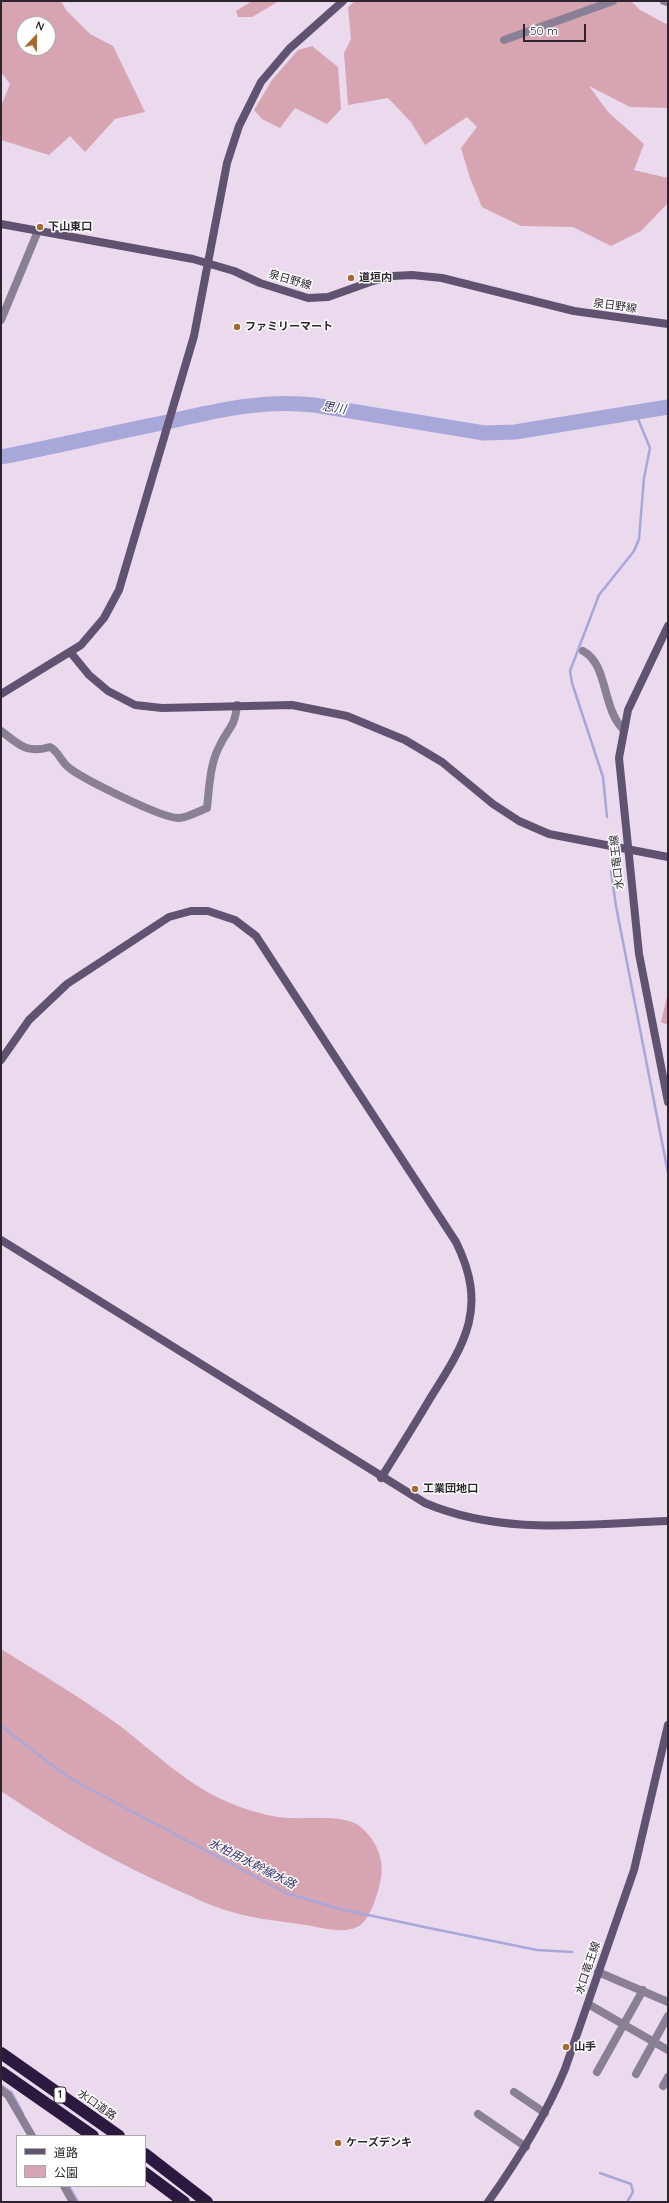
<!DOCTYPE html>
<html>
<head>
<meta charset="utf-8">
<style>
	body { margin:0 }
	#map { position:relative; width:669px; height:2203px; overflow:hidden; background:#ebd9ee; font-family:Quicksand,"Noto Sans JP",sans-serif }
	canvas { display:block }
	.frame { position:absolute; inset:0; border:2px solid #2d262e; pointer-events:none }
	.legend { position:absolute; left:16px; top:2135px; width:130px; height:52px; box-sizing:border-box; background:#fff; border:1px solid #aba8ab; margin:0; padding:5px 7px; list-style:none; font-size:12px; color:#2d262e }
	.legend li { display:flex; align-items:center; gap:8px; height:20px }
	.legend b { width:20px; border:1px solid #aba8ab }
	.north { position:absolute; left:16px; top:16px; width:40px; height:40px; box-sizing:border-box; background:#fff; border:1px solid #aba8ab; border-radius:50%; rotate:22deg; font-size:11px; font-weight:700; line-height:16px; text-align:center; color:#2d262e }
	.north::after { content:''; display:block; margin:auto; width:14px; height:18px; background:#a86831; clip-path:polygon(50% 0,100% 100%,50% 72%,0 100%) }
	.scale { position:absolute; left:523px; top:24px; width:63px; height:18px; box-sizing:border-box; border:2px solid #2d262e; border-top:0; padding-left:5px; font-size:12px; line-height:14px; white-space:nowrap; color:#2d262e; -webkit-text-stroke:3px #fff; paint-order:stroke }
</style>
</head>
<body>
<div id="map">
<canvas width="669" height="2203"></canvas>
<div class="frame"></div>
<ul class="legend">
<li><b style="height:5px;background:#5f5371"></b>道路</li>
<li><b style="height:11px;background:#d7a4b1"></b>公園</li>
</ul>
<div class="north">N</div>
<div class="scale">50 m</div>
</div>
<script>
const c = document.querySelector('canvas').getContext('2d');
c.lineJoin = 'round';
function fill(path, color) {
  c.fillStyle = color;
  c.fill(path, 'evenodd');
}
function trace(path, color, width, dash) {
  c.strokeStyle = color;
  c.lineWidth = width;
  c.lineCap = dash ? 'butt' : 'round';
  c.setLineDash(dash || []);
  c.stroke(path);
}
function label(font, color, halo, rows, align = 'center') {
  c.font = font + ' Quicksand,"Noto Sans JP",sans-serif';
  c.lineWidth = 3;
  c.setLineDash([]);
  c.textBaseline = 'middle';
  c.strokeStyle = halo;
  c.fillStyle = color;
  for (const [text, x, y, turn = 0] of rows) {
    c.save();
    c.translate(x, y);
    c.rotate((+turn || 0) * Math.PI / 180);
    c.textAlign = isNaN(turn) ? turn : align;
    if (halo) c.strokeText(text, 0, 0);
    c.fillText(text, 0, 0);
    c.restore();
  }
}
fill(new Path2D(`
	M1 1H61L66 10 90 34 113 46 145 112 115 119 85 152 70 136 49 155 1 140V106L10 84 1 72ZM24 24H48V48H24Z
	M252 1H279L252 17H238L236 11Z
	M355 1H631L640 10 668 25V108L630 107 589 86 608 112 644 144 634 170 668 178V203L641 231 611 246 573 227 521 226 482 207 470 178 461 148 477 127 467 117 425 145 411 122 388 98 348 105 344 53 351 39 348 7Z
	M312 46 338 67 341 109 327 124 295 108 280 128 262 119 254 110 272 80 298 50Z
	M668 992V1025L661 1022Z
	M1 1649C41 1674 82 1698 120 1726 153 1751 183 1781 221 1799 238 1807 259 1814 278 1817 301 1821 346 1812 362 1828 381 1846 386 1866 378 1891 375 1901 369 1920 359 1926 344 1935 321 1927 305 1925 281 1921 255 1919 232 1912 213 1907 195 1898 177 1890 115 1863 57 1829 1 1791Z`), '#d7a4b1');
trace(new Path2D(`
	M607 817 603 777 572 683 570 671 599 595 634 551 639 539 644 478 650 448 638 419 627 412
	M611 871 616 906 668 1173
	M1 1726 64 1774 84 1786 286 1893 340 1909 429 1928 537 1950 572 1952
	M1 2085 12 2093 23 2114
	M600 2173 631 2184 633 2192 627 2202
	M69 2186 78 2202`), '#a7a7d9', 2.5);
trace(new Path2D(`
	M1 457C57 446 112 433 167 422 215 411 264 399 314 405L484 433 515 432 668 407`), '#a7a7d9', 15);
trace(new Path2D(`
	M664 1 668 2
	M504 40 613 1
	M1 320 38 231
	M583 651C608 664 602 708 623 729
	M1 731C20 745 26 754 50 747 58 751 61 761 68 767 81 778 163 819 179 818 187 818 199 811 207 808 209 789 210 764 219 747 227 729 235 728 237 705
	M598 1972 668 2002
	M588 2004 668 2050
	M597 2072 643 1990
	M636 2074 668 2016
	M663 2086 668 2077
	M1 2090 8 2095 32 2136
	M514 2092 545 2113
	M478 2114 526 2147
	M64 2186 73 2202`), '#898095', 8);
trace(new Path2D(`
	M1 224 193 259 234 271 260 283 308 298 328 297 373 281 393 276 412 275 442 278 574 311 668 324
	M668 626 628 710 619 758 639 954 668 1102
	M71 653 89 675 108 691 135 705 162 708 292 705 347 716 405 740 442 762 493 804 519 821 549 834 668 857
	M1 694 81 645 104 618 119 590 194 336 227 163 239 126 261 82 289 49 343 1
	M1 1060 29 1020 67 984 169 917 191 911H208L235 920 256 936 456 1242C488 1307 466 1342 431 1397 415 1424 398 1451 381 1478
	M1 1240 425 1503C503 1536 585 1524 668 1521
	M488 2202C518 2160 545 2117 565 2069L634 1870 668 1725`), '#5f5371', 8);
trace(new Path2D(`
	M1 2053 119 2136
	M1 2072 93 2136
	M145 2154 207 2202
	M145 2173 184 2202`), '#2b1940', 12);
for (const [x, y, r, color] of [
	[40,227,4,"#a86831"],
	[351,278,4,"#a86831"],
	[237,327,4,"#a86831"],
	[415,1489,4,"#a86831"],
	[566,2047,4,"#a86831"],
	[338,2143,4,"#a86831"]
]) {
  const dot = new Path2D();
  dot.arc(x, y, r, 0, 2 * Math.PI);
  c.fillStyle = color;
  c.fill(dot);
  trace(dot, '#fff', 1.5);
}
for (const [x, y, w] of [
	[60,2095,12]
]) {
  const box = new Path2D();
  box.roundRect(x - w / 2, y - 8, w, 16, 3);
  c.fillStyle = '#fff';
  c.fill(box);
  trace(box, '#2d262e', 1);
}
label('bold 10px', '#2d262e', null, [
	["1",60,2095]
]);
label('bold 11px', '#2d262e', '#fff', [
	["下山東口",48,227],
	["道垣内",359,278],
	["ファミリーマート",245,327],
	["工業団地口",423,1489],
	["山手",574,2047],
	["ケーズデンキ",346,2143]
], 'left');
label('11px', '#2d262e', '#fff', [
	["泉日野線",290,280,16],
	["泉日野線",615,306,8],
	["水口竜王線",617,862,-96],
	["水口竜王線",588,1968,-71],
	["水口道路",97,2105,35]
]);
label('italic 12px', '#37316e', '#fff', [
	["思川",334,408,9],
	["水柏用水幹線水路",252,1864,27]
]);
</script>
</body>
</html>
